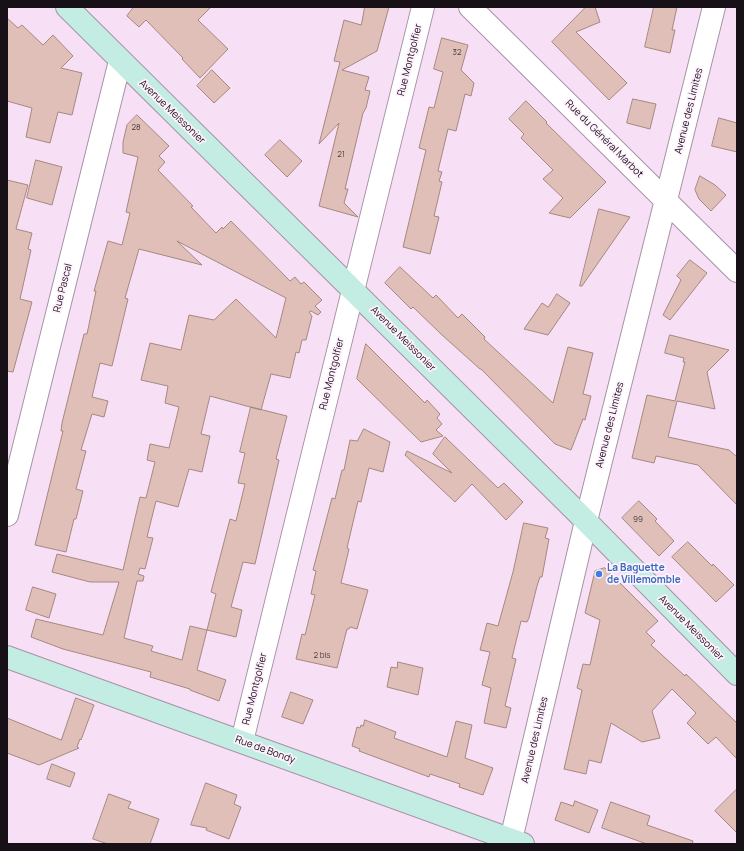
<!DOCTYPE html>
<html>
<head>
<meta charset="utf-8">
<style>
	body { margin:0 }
	#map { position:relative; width:744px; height:851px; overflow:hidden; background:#f7e0f6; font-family:Manrope,sans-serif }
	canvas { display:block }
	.frame { position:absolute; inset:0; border:8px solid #171017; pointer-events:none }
</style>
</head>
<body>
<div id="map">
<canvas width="744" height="851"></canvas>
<div class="frame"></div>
</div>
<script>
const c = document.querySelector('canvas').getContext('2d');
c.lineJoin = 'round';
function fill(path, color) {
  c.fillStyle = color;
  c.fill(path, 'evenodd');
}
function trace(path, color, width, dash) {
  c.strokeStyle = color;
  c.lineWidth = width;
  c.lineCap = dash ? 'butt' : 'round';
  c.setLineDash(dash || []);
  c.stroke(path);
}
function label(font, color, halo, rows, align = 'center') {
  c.font = font + ' Manrope,sans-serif';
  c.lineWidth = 3.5;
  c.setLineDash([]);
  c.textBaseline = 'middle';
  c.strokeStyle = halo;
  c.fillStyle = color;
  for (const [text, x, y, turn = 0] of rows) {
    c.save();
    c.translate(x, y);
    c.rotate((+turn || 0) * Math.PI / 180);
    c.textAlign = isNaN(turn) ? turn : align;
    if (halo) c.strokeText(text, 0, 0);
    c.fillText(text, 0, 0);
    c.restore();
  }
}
const building = new Path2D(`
	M134 7H211L198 20 228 49 200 78 182 59 183 58 146 20 139 27 127 16Z
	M365 7H389L377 51 342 70 369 77 365 90 370 91 366 108 363 113 345 189H348L344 203 358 217 319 206 339 123 319 144 340 62 334 61 344 20 361 25Z
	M586 7H595L600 22 576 32 627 83 609 100 552 42Z
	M654 7H677L672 30H675L670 53 645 47Z
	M7 18 18 28 22 25 43 45 53 35 73 56 61 68 82 73 72 115 58 112 50 143 26 137 32 108 7 101Z
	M442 38 468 45 461 70 474 83 471 96 465 94 456 131 448 129 438 171 442 172 439 181 442 182 434 216 439 217 430 254 403 247 426 150 419 148 429 107 434 108 443 72 434 69Z
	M212 70 230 88 214 103 197 86Z
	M633 99 656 104 650 129 627 123Z
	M526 101 547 122 546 123 606 182 570 218 549 213 563 198 543 179 553 170 521 138 524 134 509 119Z
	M137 115 169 146 159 156 165 162 158 170 193 206 191 207 216 233 222 227 223 229 231 221 290 281 295 277 301 284 304 282 322 300 315 306 321 312 318 315 311 311 309 312 312 316 306 340H302L299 353 296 352 290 378 271 374 261 410 210 396 201 434 210 436 202 472 189 469 178 507 156 501 147 537 153 538 145 569 140 568 138 574 144 576 143 581H137L124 638 153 646 151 651 182 660 190 626 207 630 197 670 226 680 219 701 190 690V689L150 677 151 672 63 649 31 637 36 619 103 635 119 582H90L52 572 57 554 123 570 140 497 146 498 155 462 147 460 150 444 169 448 179 407 165 403 168 386 141 380 150 343 181 350 189 315 214 320 236 299 276 338 286 298 177 241 202 265 139 249 125 298 128 299 112 366 100 363 92 397 108 401 104 417 92 414 81 450 86 451 76 489 83 491 76 519H74L66 552 35 545 63 431H61L62 423 84 334H87L96 291H94L108 241 122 245 130 213 126 212 138 157 123 153V142L127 125Z
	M719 118 737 123V152L712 146Z
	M280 140 302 161 287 177 265 155Z
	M36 160 62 167 52 205 27 198Z
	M700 176 715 185 726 195 711 211 699 199 695 190Z
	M7 180 28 185 16 229 32 233 28 249 31 250 20 299 32 302 13 372 7 371Z
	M599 209 630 217 582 286H580Z
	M690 260 707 273 670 320 663 315 681 280 677 276Z
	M400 267 433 298 436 295 458 318 462 314 485 337 484 339 553 403 568 347 593 353 583 394 591 396 585 420 583 419 571 450 555 444 481 369H480L442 335 413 307 411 309 385 283Z
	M557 294 570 303 548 335 524 329 542 303 548 307Z
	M670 335 729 350 707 372 715 409 677 401 668 437 729 450 737 457V505L698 465 656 456 654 463 632 458 647 395 675 401 685 362H683L684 358 665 353Z
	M366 344 425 403 427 400 440 414 437 418 442 424 436 430 443 436 421 442 357 379Z
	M251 407 287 416 276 459 279 460 255 564 243 562 231 607 242 610 236 637 207 630 216 594 211 592 230 519 236 521 245 484 238 483 245 453 240 452Z
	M364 429 390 442 383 472 369 468 361 502 358 501 347 548 349 549 341 583 368 590 357 629 350 627 349 629H347L337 668 296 659 302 634 305 635 315 595 311 594 316 571 313 570 332 498 335 499 342 470H344L350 440 357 441Z
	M445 437 498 488 504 483 523 502 506 520 472 484 455 502 405 455 407 451 452 473 433 454Z
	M639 501 657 519 655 521 674 541 659 556 622 518Z
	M524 523 548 528 545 538 549 539 542 577H540L537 586 529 618 527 622 521 621 512 658 516 659 505 706 511 708 506 728 484 723 491 688 482 685 490 652 480 650 487 623 498 626 513 572Z
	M688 542 712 566 713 564 734 585 716 602 672 557Z
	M605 568 658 621 646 632 655 641 651 645 685 676 686 674 737 723V759L716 737 708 744 687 723 696 713 672 689 652 711 660 738 642 742 611 723 601 763 589 760 586 774 564 769 582 690 577 688 583 664 590 665 600 620 585 613 595 571Z
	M33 587 56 594 49 618 26 610Z
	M398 662 423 668 418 695 387 687 391 667 397 668Z
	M291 692 313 700 303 724 282 717Z
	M76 698 94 705 81 740 80 739 77 747 79 748 39 765 7 753V718L61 740Z
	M365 720 396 732 394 738 447 757 456 721 472 725 465 758 493 768 483 795 459 787 460 784 430 774 429 777 359 751 360 749 352 746 357 727 360 728 361 725 363 726Z
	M52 764 75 773 70 787 47 779Z
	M206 783 237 795 234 804 241 807 229 839 206 830 207 828 191 825Z
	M737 789V833L715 811Z
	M109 794 131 802 128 808 159 819 150 844H108L93 839Z
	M575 801 598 810 589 833 555 820 561 802 573 806Z
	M611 802 650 816 647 825 693 841 692 844H647L602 828Z`);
fill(building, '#e0bfb9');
trace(building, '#a58780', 1);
const street = new Path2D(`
	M470 7 737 271
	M7 515 120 61
	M242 741 423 7
	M510 844 586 521 714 7`);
const secondary = new Path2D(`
	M67 7 586 521 737 674
	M7 657 523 844`);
trace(street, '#a792a6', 24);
trace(secondary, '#a792a6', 24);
trace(street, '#fff', 22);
trace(secondary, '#c3ece3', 22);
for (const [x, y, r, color] of [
	[599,574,4,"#3f7fe0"]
]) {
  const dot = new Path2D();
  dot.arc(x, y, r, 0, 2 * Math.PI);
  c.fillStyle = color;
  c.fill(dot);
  trace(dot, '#fff1fe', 1.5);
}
label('8px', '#493c40', null, [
	["32",457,53],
	["28",136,128],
	["21",341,155],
	["99",638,520],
	["2 bis",322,656]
]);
label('10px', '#171017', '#fff1fe', [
	["Rue Montgolfier",410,60,-76],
	["Avenue des Limites",689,111,-76],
	["Avenue Meissonier",172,112,44],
	["Rue du Général Marbot",604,139,45],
	["Rue Pascal",63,288,-76],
	["Avenue Meissonier",403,339,45],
	["Rue Montgolfier",332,374,-76],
	["Avenue des Limites",610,425,-76],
	["Avenue Meissonier",691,628,45],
	["Rue Montgolfier",255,689,-76],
	["Avenue des Limites",535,740,-77],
	["Rue de Bondy",265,750,20]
]);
label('bold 10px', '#366cbe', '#fff1fe', [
	["La Baguette",607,568],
	["de Villemomble",607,580]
], 'left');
</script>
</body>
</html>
